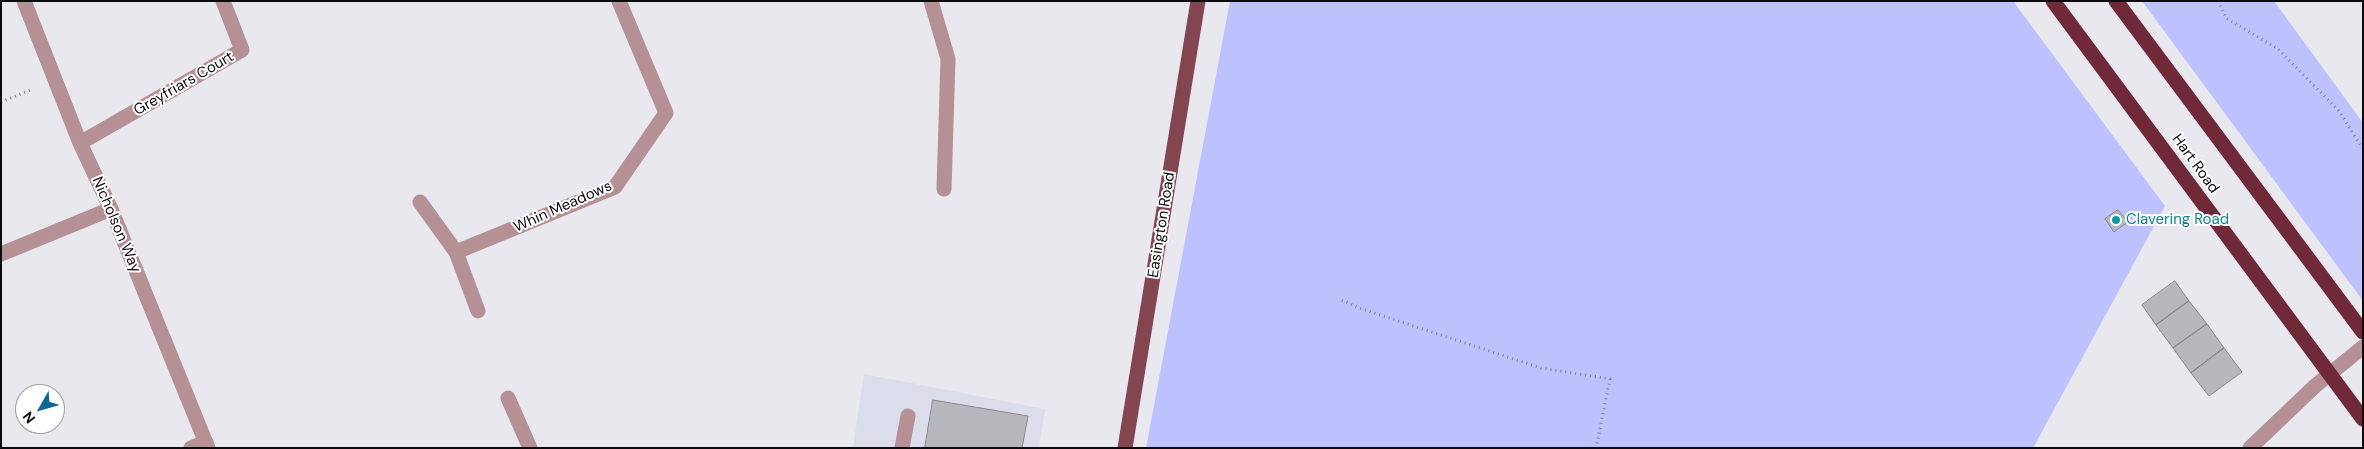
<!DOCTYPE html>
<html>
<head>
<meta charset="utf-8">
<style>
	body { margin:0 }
	#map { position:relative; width:2364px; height:449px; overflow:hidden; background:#e8e8ee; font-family:"DM Sans",sans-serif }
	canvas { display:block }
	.frame { position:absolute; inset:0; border:2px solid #0c0c0e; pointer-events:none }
	.north { position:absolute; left:15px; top:384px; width:50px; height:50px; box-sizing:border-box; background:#fff; border:1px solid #9e9e9f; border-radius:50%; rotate:232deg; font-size:14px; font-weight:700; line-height:20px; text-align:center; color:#0c0c0e }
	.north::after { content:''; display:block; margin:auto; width:18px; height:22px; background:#096695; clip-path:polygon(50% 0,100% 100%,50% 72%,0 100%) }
</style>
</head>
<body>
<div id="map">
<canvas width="2364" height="449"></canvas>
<div class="frame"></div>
<div class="north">N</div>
</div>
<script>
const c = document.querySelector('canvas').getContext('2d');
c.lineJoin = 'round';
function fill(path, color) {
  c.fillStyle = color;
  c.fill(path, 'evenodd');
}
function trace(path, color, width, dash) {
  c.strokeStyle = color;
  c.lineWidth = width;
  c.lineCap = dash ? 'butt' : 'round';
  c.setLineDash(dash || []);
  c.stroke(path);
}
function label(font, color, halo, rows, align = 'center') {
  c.font = font + ' "DM Sans",sans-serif';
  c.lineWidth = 4;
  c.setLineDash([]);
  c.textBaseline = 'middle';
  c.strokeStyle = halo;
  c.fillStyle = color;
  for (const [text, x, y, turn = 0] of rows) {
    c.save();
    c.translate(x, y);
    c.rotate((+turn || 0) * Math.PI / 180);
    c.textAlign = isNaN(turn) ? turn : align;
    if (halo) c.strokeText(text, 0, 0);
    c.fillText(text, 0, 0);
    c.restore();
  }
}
fill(new Path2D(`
	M864 374 1045 409 1039 448H853Z`), '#dcddeb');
fill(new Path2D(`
	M1230 1H2013L2165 206 2033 448H1146Z
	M2142 1H2274L2363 123V301Z`), '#bdc2ff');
const building = new Path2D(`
	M2118 210 2128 222 2114 232 2105 219Z
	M2175 281 2189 301 2156 325 2142 305Z
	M2189 301 2207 324 2173 348 2156 325Z
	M2207 324 2224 348 2191 373 2173 348Z
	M2224 348 2242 372 2209 396 2191 373Z
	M933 400 1028 416 1022 448H925Z`);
fill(building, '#b7b8bd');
trace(building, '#87878d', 1);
trace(new Path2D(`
	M2218 1 2226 18 2278 49 2339 111 2363 149
	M1 102 33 89
	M1342 300 1359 308 1541 368 1610 379 1596 448`), '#818185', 3, [1, 4]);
trace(new Path2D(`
	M1 254 111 209
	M902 448 908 416`), '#b59094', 15);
trace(new Path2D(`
	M24 1 80 143 111 209 208 448
	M931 1 948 59 944 189
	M80 143 242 50 223 1
	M420 202 456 252 478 311
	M456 252 615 187 666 113 619 1
	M508 398 530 448
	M191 448 206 442
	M2250 448 2315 386 2363 347`), '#b59094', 15);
trace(new Path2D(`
	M1125 448 1198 1`), '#834550', 15);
trace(new Path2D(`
	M2053 1 2363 419
	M2116 1 2363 332`), '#6f2938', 15);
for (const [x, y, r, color] of [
	[2116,220,5,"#0f9aa8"]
]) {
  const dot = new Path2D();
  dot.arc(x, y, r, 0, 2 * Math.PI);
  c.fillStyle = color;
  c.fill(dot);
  trace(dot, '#fff', 2);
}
label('15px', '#0c0c0e', '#fff', [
	["Greyfriars Court",184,84,-30],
	["Hart Road",2195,164,54],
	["Whin Meadows",563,207,-24],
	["Nicholson Way",116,225,67],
	["Easington Road",1162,225,-81]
]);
label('15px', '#0d838f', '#fff', [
	["Clavering Road",2126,220]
], 'left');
</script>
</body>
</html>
